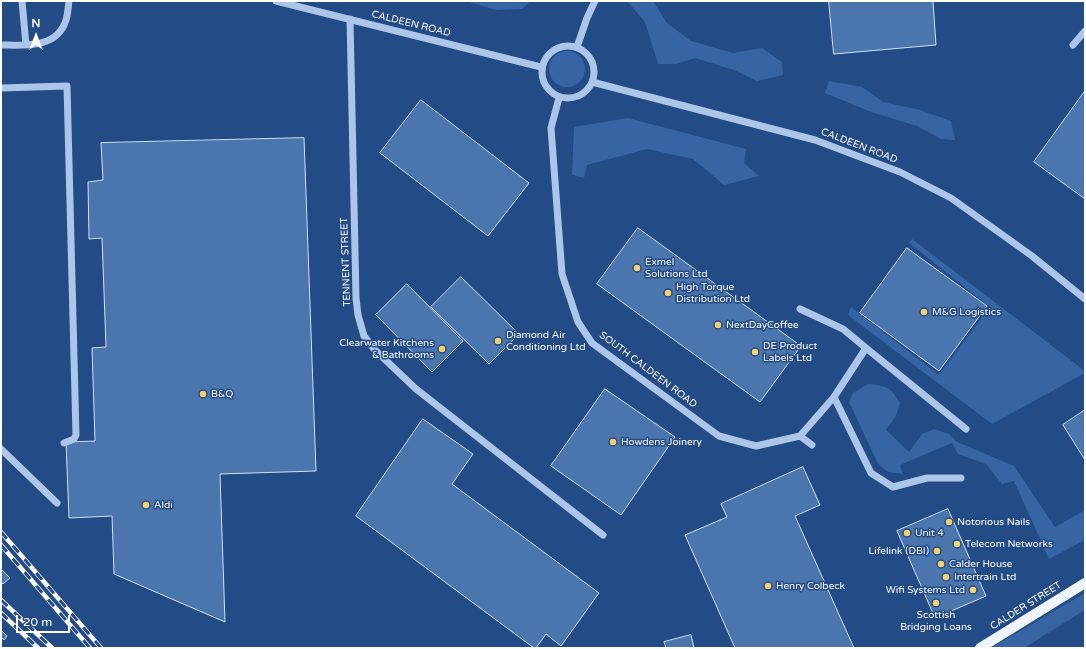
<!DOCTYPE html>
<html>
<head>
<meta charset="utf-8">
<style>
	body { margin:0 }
	#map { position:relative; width:1086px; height:649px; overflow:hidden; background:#234b85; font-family:"Varela Round",sans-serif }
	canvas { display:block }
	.frame { position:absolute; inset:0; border:2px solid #fff; pointer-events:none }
	.north { position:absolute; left:16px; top:16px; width:40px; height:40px; -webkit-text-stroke:3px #234b85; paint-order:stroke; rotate:0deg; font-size:11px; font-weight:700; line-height:16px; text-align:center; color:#fff }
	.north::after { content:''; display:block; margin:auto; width:14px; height:18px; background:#fff; clip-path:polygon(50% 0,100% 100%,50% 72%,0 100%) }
	.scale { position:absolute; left:16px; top:615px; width:54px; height:18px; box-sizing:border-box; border:2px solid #fff; border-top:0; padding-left:5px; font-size:12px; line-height:14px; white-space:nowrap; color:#fff; -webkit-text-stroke:3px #234b85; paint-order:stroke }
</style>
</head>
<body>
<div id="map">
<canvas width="1086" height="649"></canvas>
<div class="frame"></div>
<div class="north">N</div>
<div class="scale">20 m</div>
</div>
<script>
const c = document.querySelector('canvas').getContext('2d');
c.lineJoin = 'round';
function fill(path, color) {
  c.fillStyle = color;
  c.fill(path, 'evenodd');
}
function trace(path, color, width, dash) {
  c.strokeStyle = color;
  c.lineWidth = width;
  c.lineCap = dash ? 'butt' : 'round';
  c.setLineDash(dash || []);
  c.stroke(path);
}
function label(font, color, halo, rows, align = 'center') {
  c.font = font + ' "Varela Round",sans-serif';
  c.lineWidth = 3;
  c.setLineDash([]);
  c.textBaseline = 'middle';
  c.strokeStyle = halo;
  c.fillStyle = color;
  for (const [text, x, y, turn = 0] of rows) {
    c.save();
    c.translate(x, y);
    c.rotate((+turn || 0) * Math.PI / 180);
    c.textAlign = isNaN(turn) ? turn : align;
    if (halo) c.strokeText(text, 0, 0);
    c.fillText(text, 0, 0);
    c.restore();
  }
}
fill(new Path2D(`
	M465 1H531L522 9 496 10Z
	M627 1H653L667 23 691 41 733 53 762 48 782 62 783 75 757 81 734 70 695 58 676 64H658L645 22Z
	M549 69a18 18 0 1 1 36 0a18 18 0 1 1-36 0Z
	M829 81 862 87 883 102 920 110 951 121 955 140 941 139 917 126 871 112 825 93Z
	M628 118 746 149 744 163 759 176 724 185 693 159 647 149 587 165 584 178 572 175 574 127Z
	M912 239 1085 371V373L992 424 848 315 851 307 939 375 990 307 909 243Z
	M868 384C888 386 890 387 900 403L896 416 886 430 909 452 922 434 934 429 949 434 957 442 1014 466 1055 527 1085 510V540L1049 559 1014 481 1002 484 986 464 958 454 952 443 900 465 903 474 888 472 878 464 849 402 853 393Z
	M1085 593V610L1024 648H991Z`), '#3764a2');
const building = new Path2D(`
	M829 1H933L936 45 834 54Z
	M1085 91V199L1034 162Z
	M421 100 529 183 488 236 380 153Z
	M304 138 316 471 220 474 225 622 114 574 112 516 69 518 66 442 95 441 92 348 106 347 102 238 89 239 88 182 103 180 101 143Z
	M638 228 801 346 760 402 597 284Z
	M907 248 987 306 939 371 860 313Z
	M461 277 519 334 489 364 431 307Z
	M407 284 463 341 432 372 376 315Z
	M605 389 675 437 621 515 551 466Z
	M1085 410V460L1063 425Z
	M423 419 473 454 452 484 599 593 561 646 546 634 536 648H534L356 516Z
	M803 467 820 505 795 516 854 648H735L685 535 727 517 721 504Z
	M948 509 986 596 935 618 897 531Z
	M1 569 10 578 3 584 1 582Z
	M1 630 7 636 4 640 1 637Z
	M691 635 694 648H666L664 642Z`);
fill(building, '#4b75ad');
trace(building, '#d0e1f7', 1);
trace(new Path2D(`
	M22 1 26 45
	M276 1 541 67
	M350 19 356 298 358 315 364 336 375 350 416 389 603 535
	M1 45C25 45 57 49 66 20 68 14 68 7 69 1
	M1073 45 1085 31
	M542 72a26 26 0 1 1 52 0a26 26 0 1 1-52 0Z
	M577 47 587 18 595 1
	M592 82 815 140 900 172 951 198 1032 256 1085 299
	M1 88 67 86 76 435 74 439 64 443
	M559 98 551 128 562 274 578 322 592 343 719 436 756 446 800 436 834 397 866 348 966 429
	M800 309 843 329 866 348
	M834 397 871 473 893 487 927 478H961
	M800 436 812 445
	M1 449 57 503`), '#acc6e9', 7);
trace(new Path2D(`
	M980 648 1085 583`), '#eff5fe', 10);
const rail = new Path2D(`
	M1 532 101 648
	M1 545 90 648
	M1 600 52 648
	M1 613 38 648`);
trace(rail, '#fff', 4.5);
trace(rail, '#234b85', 3, [9]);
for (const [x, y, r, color] of [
	[637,268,4,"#f4d16f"],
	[668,293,4,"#f4d16f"],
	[924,312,4,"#f4d16f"],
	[718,325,4,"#f4d16f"],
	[498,341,4,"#f4d16f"],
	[442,349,4,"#f4d16f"],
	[755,352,4,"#f4d16f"],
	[203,394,4,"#f4d16f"],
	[613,442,4,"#f4d16f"],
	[146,505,4,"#f4d16f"],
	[949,522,4,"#f4d16f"],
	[907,533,4,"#f4d16f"],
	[957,544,4,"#f4d16f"],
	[937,551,4,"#f4d16f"],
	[941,564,4,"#f4d16f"],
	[946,577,4,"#f4d16f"],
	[768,586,4,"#f4d16f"],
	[973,590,4,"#f4d16f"],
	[936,603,4,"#f4d16f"]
]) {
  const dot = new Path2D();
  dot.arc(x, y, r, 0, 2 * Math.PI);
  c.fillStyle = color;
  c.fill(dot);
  trace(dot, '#234b85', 1.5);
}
label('10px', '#fff', '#234b85', [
	["CALDEEN ROAD",411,24,14],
	["CALDEEN ROAD",859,146,21],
	["TENNENT STREET",346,262,-92],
	["SOUTH CALDEEN ROAD",648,370,37],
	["CALDER STREET",1026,606,-32]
]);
label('10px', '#fff', '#234b85', [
	["Exmel",645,262],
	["Solutions Ltd",645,274],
	["High Torque",676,287],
	["Distribution Ltd",676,299],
	["M&G Logistics",932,312],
	["NextDayCoffee",726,325],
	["Diamond Air",506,335],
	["Conditioning Ltd",506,347],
	["Clearwater Kitchens",434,343,"right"],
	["& Bathrooms",434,355,"right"],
	["DE Product",763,346],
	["Labels Ltd",763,358],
	["B&Q",211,394],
	["Howdens Joinery",621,442],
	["Aldi",154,505],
	["Notorious Nails",957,522],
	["Unit 4",915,533],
	["Telecom Networks",965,544],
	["Lifelink (DBI)",929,551,"right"],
	["Calder House",949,564],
	["Intertrain Ltd",954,577],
	["Henry Colbeck",776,586],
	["Wifi Systems Ltd",965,590,"right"],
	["Scottish",936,615,"center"],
	["Bridging Loans",936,627,"center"]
], 'left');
</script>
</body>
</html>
